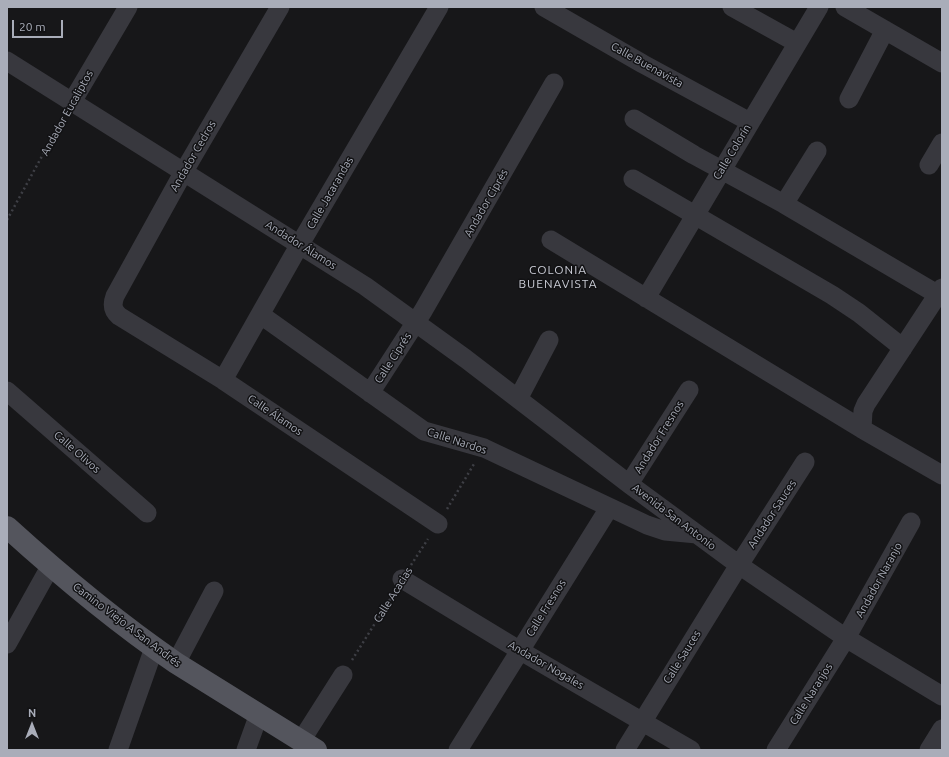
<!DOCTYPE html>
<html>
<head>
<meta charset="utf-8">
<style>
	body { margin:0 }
	#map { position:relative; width:949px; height:757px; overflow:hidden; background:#171719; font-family:Ubuntu,sans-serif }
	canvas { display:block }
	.frame { position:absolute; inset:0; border:8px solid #a9adb9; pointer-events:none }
	.north { position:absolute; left:12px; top:705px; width:40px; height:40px; -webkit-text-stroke:3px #121214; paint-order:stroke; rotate:0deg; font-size:11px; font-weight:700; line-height:16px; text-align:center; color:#a9adb9 }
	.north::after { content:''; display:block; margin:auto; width:14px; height:18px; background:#a9adb9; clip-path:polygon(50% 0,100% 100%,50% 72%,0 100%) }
	.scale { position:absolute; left:12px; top:20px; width:51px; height:18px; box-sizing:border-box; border:2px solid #a9adb9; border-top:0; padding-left:5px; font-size:12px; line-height:14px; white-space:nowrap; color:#a9adb9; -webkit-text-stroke:3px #121214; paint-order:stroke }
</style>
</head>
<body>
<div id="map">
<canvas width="949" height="757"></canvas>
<div class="frame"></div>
<div class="north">N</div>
<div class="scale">20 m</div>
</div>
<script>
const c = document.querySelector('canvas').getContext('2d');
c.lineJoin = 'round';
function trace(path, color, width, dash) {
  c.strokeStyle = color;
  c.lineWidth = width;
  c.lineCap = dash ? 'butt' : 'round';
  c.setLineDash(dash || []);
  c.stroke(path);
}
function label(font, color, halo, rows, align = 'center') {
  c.font = font + ' Ubuntu,sans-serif';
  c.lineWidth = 3;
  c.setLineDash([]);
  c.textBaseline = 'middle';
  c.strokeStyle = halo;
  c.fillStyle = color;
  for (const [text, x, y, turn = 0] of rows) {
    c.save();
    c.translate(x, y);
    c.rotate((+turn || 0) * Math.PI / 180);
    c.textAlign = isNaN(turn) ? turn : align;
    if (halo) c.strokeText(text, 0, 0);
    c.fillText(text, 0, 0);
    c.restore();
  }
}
trace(new Path2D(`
	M7 220 64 116
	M447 509 474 464
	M411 565 428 539
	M352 660 394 593`), '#3e3f45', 2.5, [2, 3]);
trace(new Path2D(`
	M280 7 183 173 115 296C112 304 112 310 119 316L223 380 438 524
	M544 7 643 64 750 122
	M732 7 797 43
	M845 7 942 63
	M7 61 365 286 466 359 629 484 739 565 846 638 942 696
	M849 99 885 30
	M72 102 128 7
	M634 119 694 155 784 204 942 297
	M929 165 942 143
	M633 179 832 295 859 313 903 348
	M784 204 817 151
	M551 240 862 429 942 475
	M646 298 819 7
	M261 315 424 431 484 448 647 525 665 531 697 534
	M223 380 300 244 439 7
	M7 391 147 513
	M370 393 423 311 554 83
	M518 399 549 340
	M862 429 863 411 866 404 942 288
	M629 484 689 390
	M402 579 519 650 691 750
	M7 644 50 567
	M176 663 214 591
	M301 741 343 675
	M118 750 154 648
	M246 750 259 714
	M458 750 609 508
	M625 750 739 565 805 462
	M776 750 846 638 911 522
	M929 750 942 729`), '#38383e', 19);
trace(new Path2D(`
	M7 527C61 576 116 622 176 663L316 750`), '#54555d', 22);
label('11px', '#a9adb9', '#121214', [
	["Calle Buenavista",647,65,29],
	["Andador Eucaliptos",67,113,-61],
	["Calle Colorín",732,152,-59],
	["Andador Cedros",193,156,-60],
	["Calle Jacarandas",330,193,-60],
	["Andador Ciprés",486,203,-60],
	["Andador Álamos",301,245,32],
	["Calle Ciprés",393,358,-57],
	["Calle Álamos",275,415,34],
	["Andador Fresnos",659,437,-58],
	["Calle Nardos",457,441,18],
	["Calle Olivos",77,452,41],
	["Andador Sauces",772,514,-57],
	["Avenida San Antonio",674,517,37],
	["Andador Naranjo",879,580,-61],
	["Calle Acacias",393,595,-58],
	["Calle Fresnos",546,608,-58],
	["Camino Viejo A San Andrés",127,625,37],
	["Calle Sauces",682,657,-58],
	["Andador Nogales",546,665,30],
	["Calle Naranjos",811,694,-58]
]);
c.letterSpacing = '1px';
label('12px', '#caccd5', '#121214', [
	["COLONIA",558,270],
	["BUENAVISTA",558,284]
]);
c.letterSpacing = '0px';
</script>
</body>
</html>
